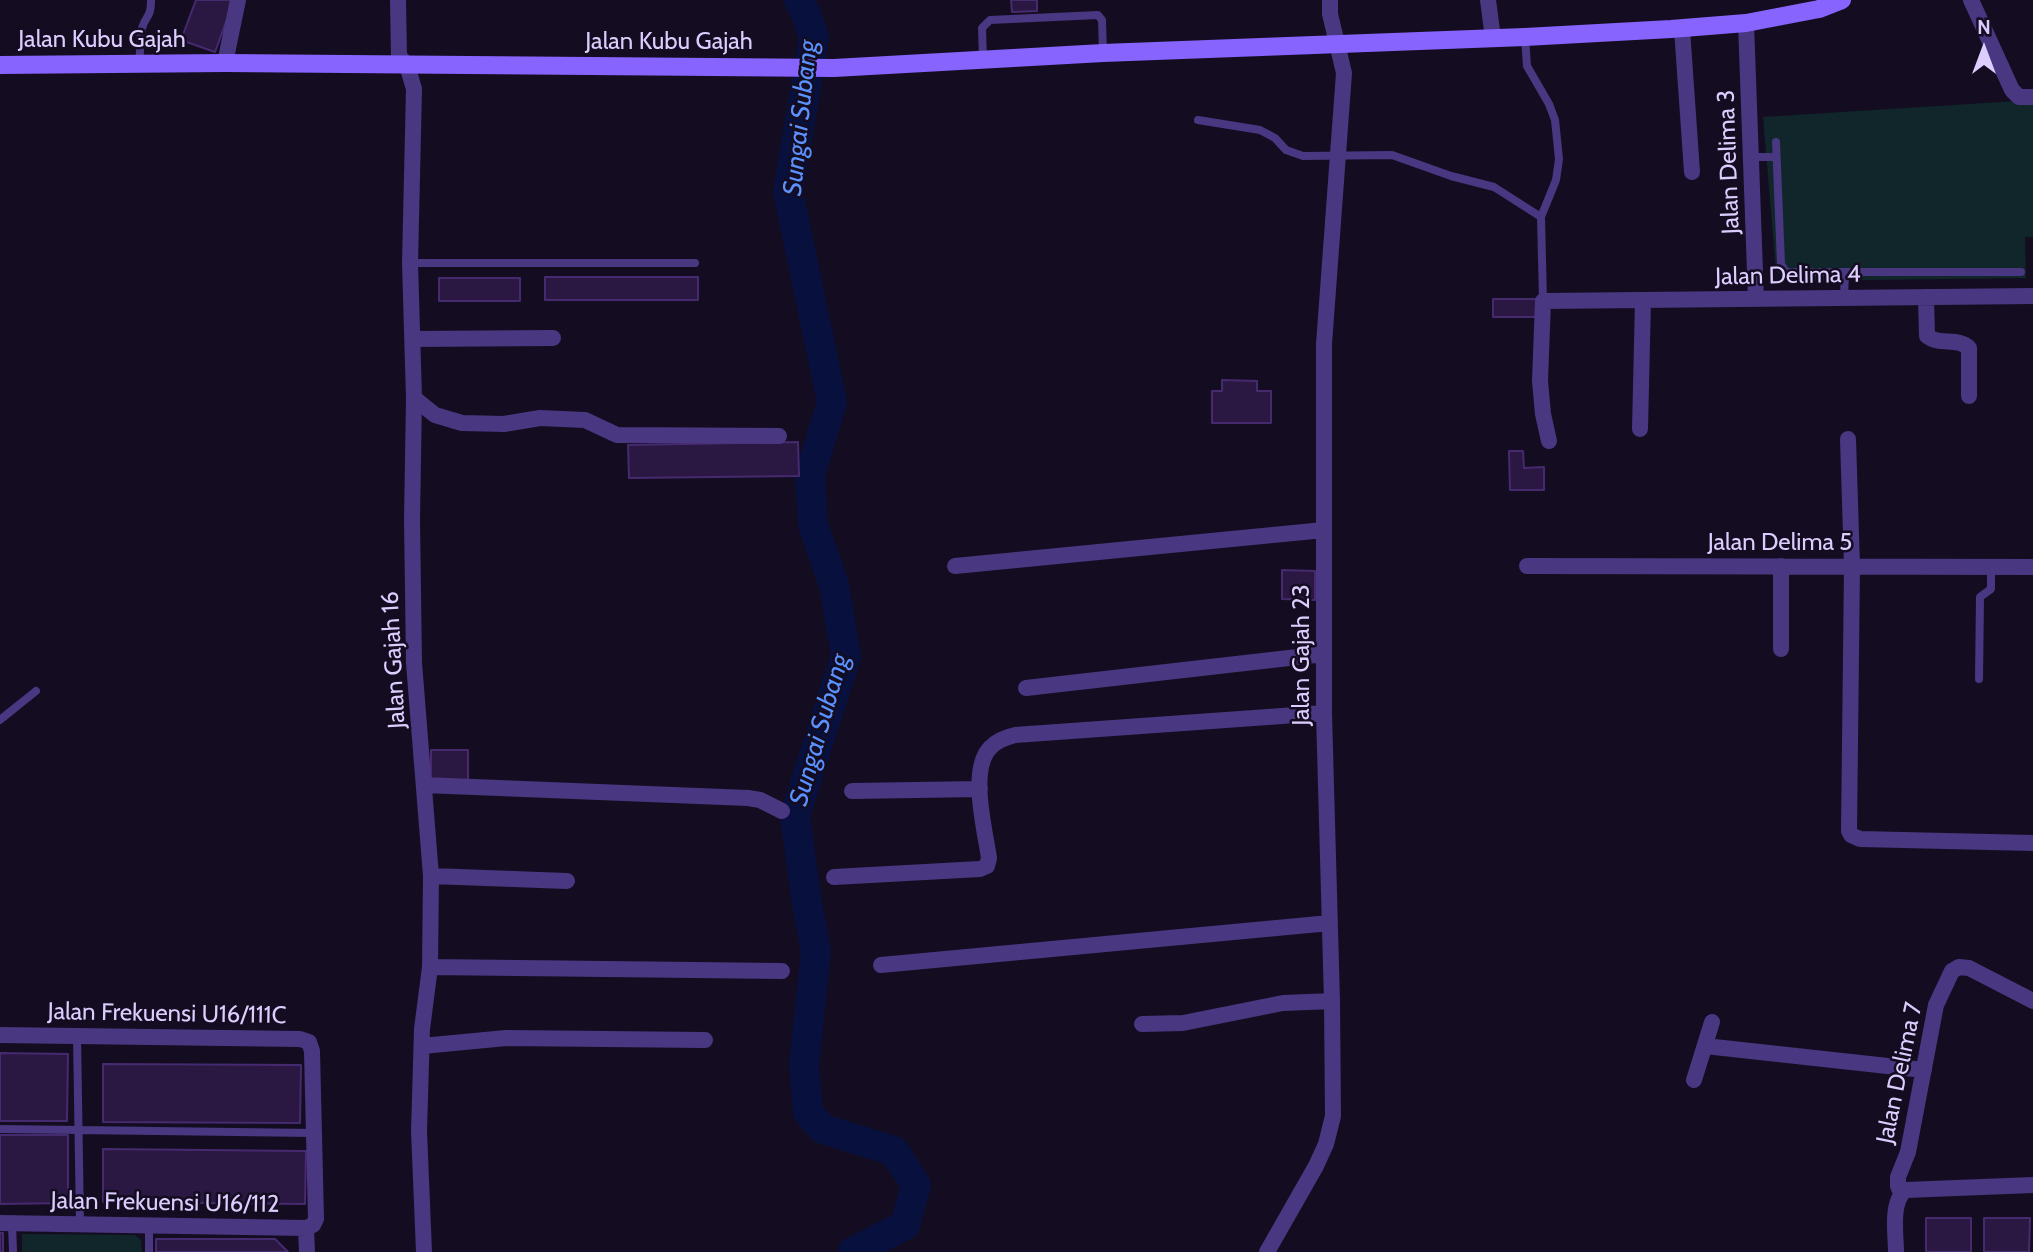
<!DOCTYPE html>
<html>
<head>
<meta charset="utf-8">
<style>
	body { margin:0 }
	#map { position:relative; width:2033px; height:1252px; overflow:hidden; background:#140d21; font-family:Cabin,sans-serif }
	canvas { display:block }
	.north { position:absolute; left:1949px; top:14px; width:70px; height:70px; -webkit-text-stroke:5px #140d21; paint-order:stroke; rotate:0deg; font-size:19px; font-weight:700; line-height:28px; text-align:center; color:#ddcdff }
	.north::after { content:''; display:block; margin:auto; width:24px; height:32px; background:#ddcdff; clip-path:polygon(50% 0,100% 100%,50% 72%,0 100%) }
</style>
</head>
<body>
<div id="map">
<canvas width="2033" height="1252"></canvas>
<div class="north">N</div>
</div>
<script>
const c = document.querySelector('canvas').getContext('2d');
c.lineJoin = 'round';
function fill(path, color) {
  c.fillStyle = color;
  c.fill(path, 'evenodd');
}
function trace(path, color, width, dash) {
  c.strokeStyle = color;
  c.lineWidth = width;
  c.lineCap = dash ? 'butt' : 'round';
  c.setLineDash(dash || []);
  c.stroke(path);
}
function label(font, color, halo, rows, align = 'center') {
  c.font = font + ' Cabin,sans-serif';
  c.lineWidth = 5;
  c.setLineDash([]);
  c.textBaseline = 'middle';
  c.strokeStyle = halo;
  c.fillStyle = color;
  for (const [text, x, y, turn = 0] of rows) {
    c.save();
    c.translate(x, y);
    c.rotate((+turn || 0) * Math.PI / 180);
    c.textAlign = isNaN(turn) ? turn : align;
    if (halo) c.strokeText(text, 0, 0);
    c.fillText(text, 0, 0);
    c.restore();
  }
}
fill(new Path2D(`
	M2033 100V237H2025L2026 278 1788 281 1776 271 1763 117Z
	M22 1234 135 1235 141 1240 142 1252H22Z`), '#10262b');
trace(new Path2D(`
	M799 0 806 14 814 38 788 192 832 402 810 475 813 525 834 585 846 656 795 815 806 898 816 951 804 1065 808 1112 823 1129 894 1151 916 1185 905 1225 853 1252`), '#08113e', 30);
const building = new Path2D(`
	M196 0H234L215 52 181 40Z
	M1011 0H1037V11L1012 12Z
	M545 277H698V300H545Z
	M439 278H520V301H439Z
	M1493 299H1536V317H1493Z
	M1222 380 1257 381V391H1271V423H1212V391H1222Z
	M798 442 799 476 629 478 628 445Z
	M1509 451H1523L1524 468 1544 467V490H1510Z
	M1282 570 1315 571V600L1282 599Z
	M431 750H468V782H431Z
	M0 1053 68 1054 67 1121H0Z
	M103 1064 301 1065 300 1123 103 1122Z
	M0 1135H68V1203L0 1204Z
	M103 1149 306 1151 305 1204 103 1202Z
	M1926 1218H1971V1252H1926Z
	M1984 1218H2030L2029 1252H1984Z
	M0 1233H3V1252H0Z
	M156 1239H275L288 1252H156Z`);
fill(building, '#2a1842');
trace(building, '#462a6f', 2);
trace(new Path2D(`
	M1525 37 1527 66 1549 104 1555 120 1559 159 1556 180 1541 217 1543 301
	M983 60 982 28 990 20 1098 15 1102 20 1103 53
	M140 65C140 53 139 39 142 28 146 15 151 18 151 0
	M1198 120 1260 130 1275 138 1286 150 1303 156 1392 155 1451 176 1494 187 1541 217
	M1776 142 1781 264 1786 272H2021
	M1752 157H1776
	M410 263H695
	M1844 298 1845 273
	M1979 679 1980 597 1991 589V567
	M0 720 36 691
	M77 1035 80 1224
	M0 1129 313 1133
	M12 1223 13 1252
	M149 1226V1252`), '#493781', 8);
trace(new Path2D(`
	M398 0 399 56 407 65 414 89 410 263 414 398 412 520 414 663 431 876 430 967 422 1029 419 1131 424 1252
	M1488 0 1493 38
	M1971 0 2012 90 2019 97H2033
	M1746 23 1756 299
	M1682 29 1692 172
	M225 63 238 0
	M1926 297 1927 336C1940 346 1958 337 1969 348V396
	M413 339 553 338
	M414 398 435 415 462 423 504 424 540 418 585 420 617 435 779 436
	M1640 429 1643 300
	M1848 439 1852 566 1849 831 1851 835 1860 839 2033 843
	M1549 441 1543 414 1540 381 1543 301 2033 296
	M955 566 1324 530
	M1527 566 2033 567
	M1781 566V649
	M1026 688 1324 654
	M424 785 748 798 760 800 782 811
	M852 791 980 789
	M431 876 567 881
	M834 877 980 869 987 866 989 858C985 830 969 770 990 748 997 740 1006 738 1015 735L1324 713
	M881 965 1330 923
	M430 967 782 971
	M1142 1024 1183 1023 1283 1003 1332 1001
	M0 1035 300 1039 309 1042 312 1051 316 1219 313 1225 306 1228
	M422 1046 506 1038 705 1040
	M1705 1046 1924 1070
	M1694 1080 1712 1022
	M1901 1193 1898 1186V1177L1908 1152 1936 1005 1952 971 1959 967 1969 968 2033 1001
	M0 1223 306 1228
	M306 1228 307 1252
	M1267 1252 1316 1166 1326 1144 1333 1116 1332 1001 1324 713V344L1344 73 1330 14V0
	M1896 1252C1896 1235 1890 1201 1906 1190L2033 1185`), '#493781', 16);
trace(new Path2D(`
	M0 65 225 63 834 68 1103 53 1525 37 1671 29 1746 23 1819 9 1842 0`), '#8864ff', 18);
label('24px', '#ddcdff', '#140d21', [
	["Jalan Kubu Gajah",102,40],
	["Jalan Kubu Gajah",669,42],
	["Jalan Delima 3",1729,162,-92],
	["Jalan Delima 4",1788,276,-1],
	["Jalan Delima 5",1780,543],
	["Jalan Gajah 23",1302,655,-90],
	["Jalan Gajah 16",394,660,-93],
	["Jalan Frekuensi U16/111C",167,1014,1],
	["Jalan Delima 7",1900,1073,-78],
	["Jalan Frekuensi U16/112",165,1203,1]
]);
label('italic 26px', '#5b91ff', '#140d21', [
	["Sungai Subang",801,118,-84],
	["Sungai Subang",820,730,-74]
]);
</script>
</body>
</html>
